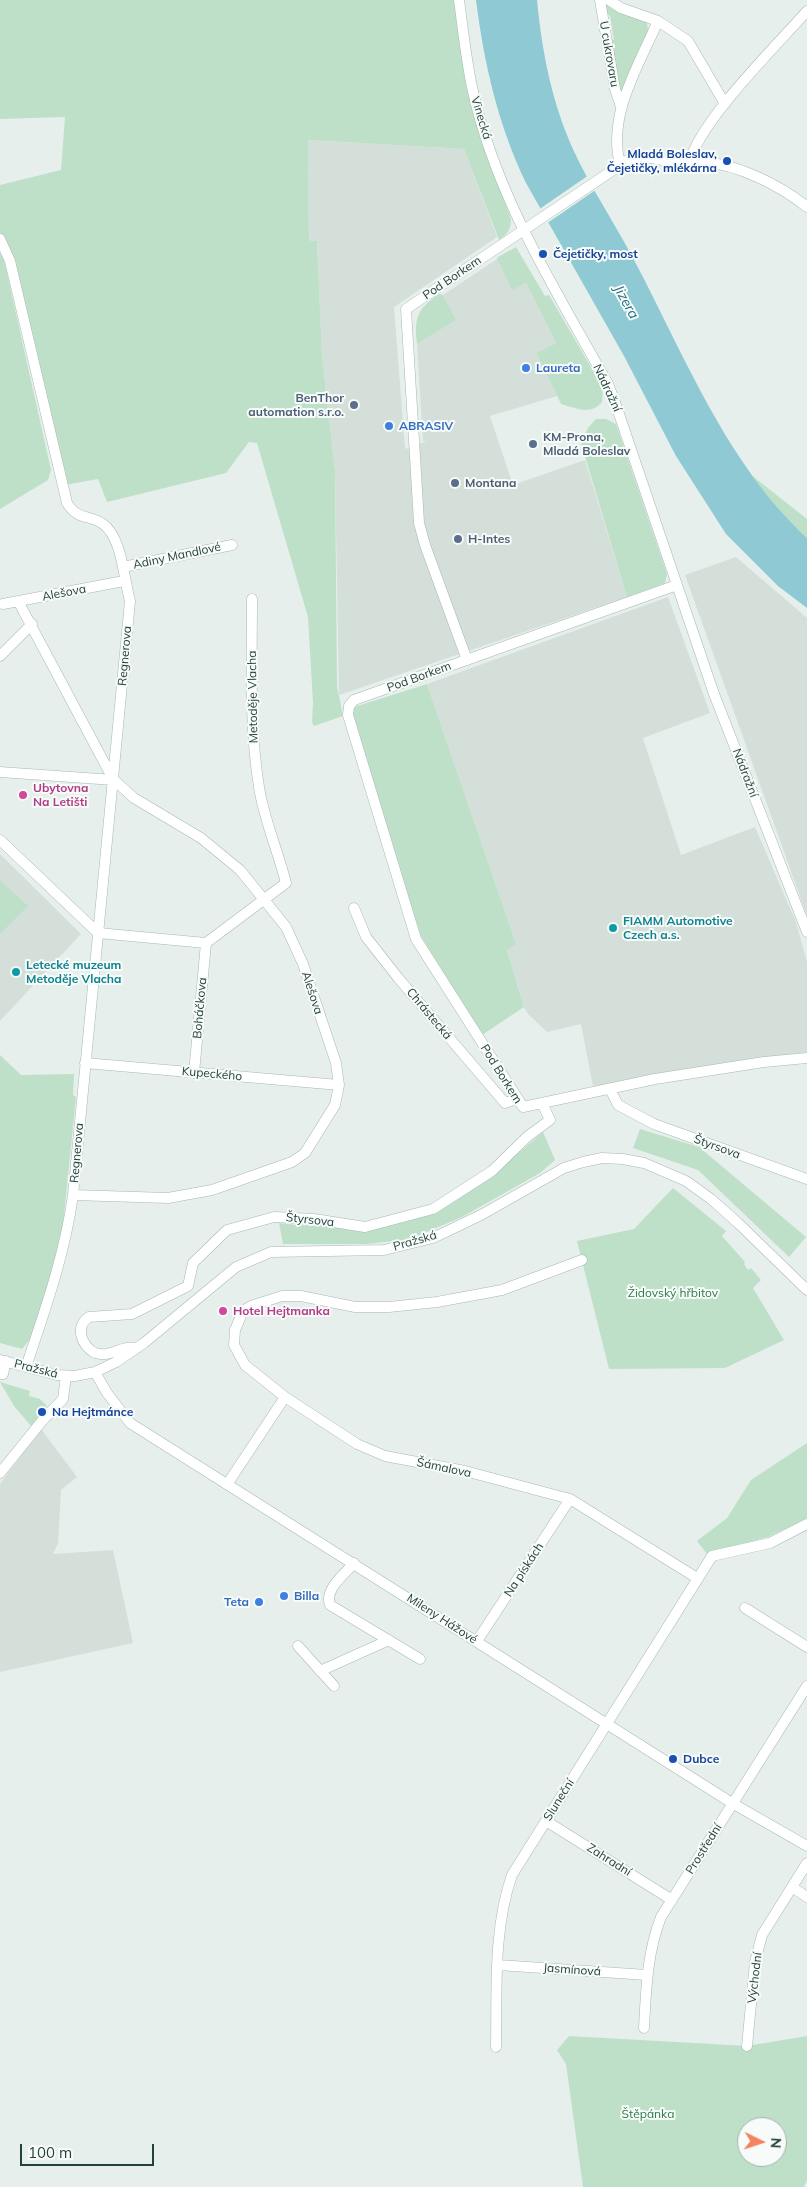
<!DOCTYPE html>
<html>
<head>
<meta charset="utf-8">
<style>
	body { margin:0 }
	#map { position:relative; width:807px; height:2187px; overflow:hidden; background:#e6efeb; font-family:Mulish,sans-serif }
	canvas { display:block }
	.north { position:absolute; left:737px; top:2117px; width:50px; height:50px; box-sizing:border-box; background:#f7fbf9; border:1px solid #a3b1ad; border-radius:50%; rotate:94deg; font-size:14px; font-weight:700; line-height:20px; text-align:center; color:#24423a }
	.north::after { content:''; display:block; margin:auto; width:18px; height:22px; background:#f4845f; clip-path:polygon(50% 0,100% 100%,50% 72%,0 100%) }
	.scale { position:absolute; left:20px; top:2144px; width:134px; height:22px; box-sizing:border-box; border:2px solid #24423a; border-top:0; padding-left:6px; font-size:15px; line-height:18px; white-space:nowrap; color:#24423a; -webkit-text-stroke:4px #f7fbf9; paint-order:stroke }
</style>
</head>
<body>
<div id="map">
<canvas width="807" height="2187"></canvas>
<div class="north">N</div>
<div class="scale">100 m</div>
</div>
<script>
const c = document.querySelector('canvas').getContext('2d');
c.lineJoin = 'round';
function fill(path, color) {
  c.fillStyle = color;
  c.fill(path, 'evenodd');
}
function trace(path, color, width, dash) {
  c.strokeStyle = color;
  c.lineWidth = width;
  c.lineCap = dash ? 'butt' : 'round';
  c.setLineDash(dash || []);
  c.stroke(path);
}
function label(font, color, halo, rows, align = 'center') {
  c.font = font + ' Mulish,sans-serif';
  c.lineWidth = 4;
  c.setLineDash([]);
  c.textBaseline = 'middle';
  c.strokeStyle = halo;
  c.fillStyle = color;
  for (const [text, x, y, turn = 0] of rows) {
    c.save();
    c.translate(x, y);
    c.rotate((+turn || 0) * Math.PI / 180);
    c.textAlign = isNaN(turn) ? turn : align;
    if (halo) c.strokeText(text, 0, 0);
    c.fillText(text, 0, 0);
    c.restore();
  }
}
fill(new Path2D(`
	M308 140 464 149 497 237 394 307 405 449 427 441H423L417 344 455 320 443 295 497 259 512 289 526 283 556 343 536 353 557 396 490 416 513 485 585 460 627 597 339 695 335 471 322 355 317 241H309Z
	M736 557 807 618V916L685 575Z
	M668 597 710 713 643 738 681 855 755 827 796 922 807 962V1052L727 1063 620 1083 593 1086 581 1024 547 1032 528 1014 524 1007 507 949 516 944 427 684Z
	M0 854 81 934 0 1021Z
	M41 1429 77 1477 61 1490 58 1543 53 1554 113 1550 133 1643 0 1672V1484Z`), '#d4dfda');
fill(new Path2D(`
	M0 0H454L467 91 488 157 511 219C511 230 507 234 499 240L464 149 308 140 309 241H317L322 355 335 471 337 686 343 716 314 726 312 722 313 703 308 617 257 443 249 442 226 473 107 502 98 479 65 485 13 259 0 232V185L61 170 65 117 0 119Z
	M605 4 647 22 648 31 622 92 620 91 608 38 614 40 610 16 604 11Z
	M516 247 545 296 549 295 603 388 602 402C590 416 576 408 561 404L536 353 556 343 526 283 512 290 497 259 498 257Z
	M0 253 4 260 51 470 48 480 0 509Z
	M439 294 443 295 456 320 417 344C414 318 417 309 439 294Z
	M596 419H606L616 424 667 574 665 583 627 597 581 443 588 428Z
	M750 474 807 519V538L786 519Z
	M427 684 516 944 507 950 524 1007 482 1035 421 936 366 766 351 708Z
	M0 880 28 906 0 934Z
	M0 1055 21 1075 74 1074 73 1095 76 1097 63 1225 53 1269 31 1338 22 1349 0 1343Z
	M640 1129 699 1147 806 1237 789 1257 698 1170 633 1148Z
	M543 1132 555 1160 540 1173 462 1217 417 1236 404 1240 366 1244H283L279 1223 297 1225 310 1222 366 1231 434 1212 490 1177Z
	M673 1188 726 1231 722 1236 745 1262 744 1264 748 1270 751 1268 761 1280 753 1288 784 1340 725 1368 609 1369 577 1241 634 1229Z
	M0 1382 30 1391 29 1396 40 1399 47 1406 40 1412 42 1415 31 1426 14 1406Z
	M807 1443V1518L768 1537 707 1554 697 1541 727 1518 751 1480Z
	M569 2036 747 2046 807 2036V2180L804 2187H583L566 2064 557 2050ZM747 2127H777V2157H747Z`), '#bfe0c8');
fill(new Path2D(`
	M476 0H537C541 42 548 82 562 122 579 171 610 214 634 260 685 356 726 463 807 538V608L778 586 726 534 676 456 624 356 526 183C498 125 484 63 476 0Z`), '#8ec9d4');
fill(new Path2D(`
	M589 175 597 189 546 224 538 210Z`), '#e6efeb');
const minor = new Path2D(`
	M459 0C463 29 466 59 472 87 495 195 555 289 608 384L617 408 714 694 807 932
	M600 0 615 89 621 107
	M609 0 621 8 658 21C639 65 607 115 620 164
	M658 21 688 41 725 104
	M690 162C698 123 778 44 807 11
	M0 239 10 261 67 503C78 521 89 514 103 524 122 537 124 580 130 601L73 1195C65 1254 45 1310 26 1367
	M123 567 232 545
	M677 585 354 700 349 706 348 715 416 939 523 1107 655 1079 764 1062 807 1058
	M18 601 113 779
	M3 604 124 581
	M0 656 32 624
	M467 660 425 545 419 523 406 309 631 158C646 155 661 161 677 162 685 163 694 161 703 162 738 164 781 186 807 207
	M0 772 114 780 134 798 201 838 240 870 286 927 303 964 336 1063 339 1085 335 1105 305 1153 292 1162 212 1190 168 1198 73 1195
	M0 840 98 933 206 943 286 883C278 851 264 820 259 787 249 725 252 662 252 599
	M354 908 366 937 399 979 505 1103 517 1099
	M85 1063 339 1085
	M194 1073 206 943
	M610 1089 618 1105 654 1124 807 1179
	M582 1260 502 1290 437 1302 389 1307H355L301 1296H282L251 1306 243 1311 235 1330 234 1345 245 1365 285 1397 357 1444 385 1456 465 1471 570 1499 697 1578
	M137 1348C119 1345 113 1358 95 1353 82 1346 74 1327 89 1317L132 1314 188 1286 193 1263 227 1230 274 1217 314 1219 365 1227 433 1209 492 1171 528 1136 550 1120 542 1103
	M0 1360 57 1375 75 1376 95 1372 116 1362 144 1343 236 1267 271 1252 384 1250 433 1238 481 1215 564 1168 583 1162 602 1158 623 1159 644 1163 686 1181 711 1199 738 1223 807 1290
	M95 1372 107 1393 130 1423 732 1803 807 1846
	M0 1374H3L6 1361
	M0 1473 42 1421 63 1399 66 1376
	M228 1483 285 1397
	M354 1563C345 1574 324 1589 330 1605L420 1659
	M745 1608 807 1647
	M477 1641 570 1499
	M298 1646 334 1686
	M320 1671 389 1640
	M546 1821 672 1900
	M792 1887 807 1897
	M498 1965 647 1975
	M644 2028C646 1990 647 1953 661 1917L807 1686
	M747 2046 755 1962 762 1935 807 1863
	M496 2047C497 1991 493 1929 512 1875L712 1556 770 1543 807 1524`);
trace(minor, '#a8b8b2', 11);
trace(minor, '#fff', 10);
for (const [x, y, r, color] of [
	[727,161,5,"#1a4fb4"],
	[543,254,5,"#1a4fb4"],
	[526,368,5,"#3f7fe0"],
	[354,405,5,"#5c6f8a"],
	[389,426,5,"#3f7fe0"],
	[533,444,5,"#5c6f8a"],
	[455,483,5,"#5c6f8a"],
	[458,539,5,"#5c6f8a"],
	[23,795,5,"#d1479c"],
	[613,928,5,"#0f9aa8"],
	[16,972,5,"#0f9aa8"],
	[223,1311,5,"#d1479c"],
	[42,1412,5,"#1a4fb4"],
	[284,1596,5,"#3f7fe0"],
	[259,1602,5,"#3f7fe0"],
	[673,1759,5,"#1a4fb4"]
]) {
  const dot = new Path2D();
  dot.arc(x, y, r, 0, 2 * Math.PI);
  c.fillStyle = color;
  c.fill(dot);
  trace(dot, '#f7fbf9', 2);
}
label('12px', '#24423a', '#f7fbf9', [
	["U cukrovaru",609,54,80],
	["Vinecká",481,118,73],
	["Pod Borkem",452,278,-34],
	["Nádražní",607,388,65],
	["Adiny Mandlové",177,556,-12],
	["Alešova",64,593,-11],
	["Regnerova",125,656,-85],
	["Pod Borkem",419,677,-20],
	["Metoděje Vlacha",253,697,-91],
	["Nádražní",745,773,69],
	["Alešova",312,993,72],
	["Boháčkova",200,1008,-85],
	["Chrástecká",429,1014,50],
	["Kupeckého",212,1074,5],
	["Pod Borkem",501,1074,58],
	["Štyrsova",717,1147,20],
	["Regnerova",77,1153,-85],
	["Štyrsova",310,1220,6],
	["Pražská",415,1241,-16],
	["Pražská",36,1369,14],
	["Šámalova",444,1468,12],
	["Na pískách",524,1570,-57],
	["Mileny Hážové",442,1619,33],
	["Sluneční",559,1800,-58],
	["Prostřední",704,1849,-58],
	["Zahradní",609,1860,32],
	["Jasmínová",572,1970,4],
	["Východní",755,1978,-83]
]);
label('bold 12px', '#164399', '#f7fbf9', [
	["Mladá Boleslav,",717,154,"right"],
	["Čejetičky, mlékárna",717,168,"right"],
	["Čejetičky, most",553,254],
	["Na Hejtmánce",52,1412],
	["Dubce",683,1759]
], 'left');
label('bold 12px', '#366cbe', '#f7fbf9', [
	["Laureta",536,368],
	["ABRASIV",399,426],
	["Billa",294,1596],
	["Teta",249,1602,"right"]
], 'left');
label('bold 12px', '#4e5e75', '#f7fbf9', [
	["BenThor",344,398,"right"],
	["automation s.r.o.",344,412,"right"],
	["KM-Prona,",543,437],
	["Mladá Boleslav",543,451],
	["Montana",465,483],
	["H-Intes",468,539]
], 'left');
label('bold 12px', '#b23c85', '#f7fbf9', [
	["Ubytovna",33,788],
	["Na Letišti",33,802],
	["Hotel Hejtmanka",233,1311]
], 'left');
label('bold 12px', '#0d838f', '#f7fbf9', [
	["FIAMM Automotive",623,921],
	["Czech a.s.",623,935],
	["Letecké muzeum",26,965],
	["Metoděje Vlacha",26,979]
], 'left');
label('12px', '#2d7a4b', '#f7fbf9', [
	["Židovský hřbitov",673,1293],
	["Štěpánka",648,2114]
]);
label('italic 14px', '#1c6f80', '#f7fbf9', [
	["Jizera",626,302,61]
]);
</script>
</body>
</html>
